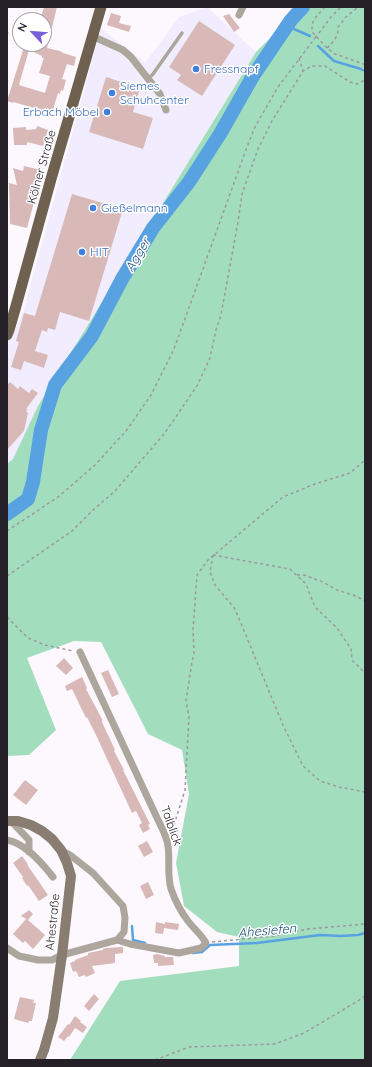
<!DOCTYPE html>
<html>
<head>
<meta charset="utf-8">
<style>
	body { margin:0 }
	#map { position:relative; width:372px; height:1067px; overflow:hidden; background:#fcf8fd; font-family:Quicksand,sans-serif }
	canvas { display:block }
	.frame { position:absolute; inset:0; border:8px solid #251f27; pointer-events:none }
	.north { position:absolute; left:12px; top:12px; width:40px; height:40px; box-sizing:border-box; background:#fff; border:1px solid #a8a5a9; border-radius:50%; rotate:296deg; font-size:11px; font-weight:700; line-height:16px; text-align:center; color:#251f27 }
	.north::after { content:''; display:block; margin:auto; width:14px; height:18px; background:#7860db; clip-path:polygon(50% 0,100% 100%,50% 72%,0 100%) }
</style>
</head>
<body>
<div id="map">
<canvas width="372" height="1067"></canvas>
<div class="frame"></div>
<div class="north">N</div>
</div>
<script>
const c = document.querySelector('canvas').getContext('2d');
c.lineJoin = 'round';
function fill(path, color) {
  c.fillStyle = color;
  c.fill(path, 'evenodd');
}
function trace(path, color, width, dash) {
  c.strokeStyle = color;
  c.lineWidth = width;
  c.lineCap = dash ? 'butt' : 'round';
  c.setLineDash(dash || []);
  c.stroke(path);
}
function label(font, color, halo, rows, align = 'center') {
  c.font = font + ' Quicksand,sans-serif';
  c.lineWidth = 3;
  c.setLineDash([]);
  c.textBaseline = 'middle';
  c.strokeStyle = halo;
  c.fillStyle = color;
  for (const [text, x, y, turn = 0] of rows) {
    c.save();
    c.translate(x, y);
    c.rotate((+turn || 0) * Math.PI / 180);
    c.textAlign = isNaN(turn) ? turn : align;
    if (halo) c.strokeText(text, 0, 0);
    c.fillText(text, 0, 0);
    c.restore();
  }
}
fill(new Path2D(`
	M207 7 256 52 83 333 13 459 7 464V347L23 312 101 28 145 63 179 17Z`), '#f1edff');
fill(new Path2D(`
	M301 7H365V1060H70L120 981 239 966V937L217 932 184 906 176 863 189 794 182 750 148 734 101 642 74 641 27 658 56 730 29 755 7 756V464L13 459 38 406 256 52Z`), '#a2debe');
trace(new Path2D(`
	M287 26 310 36
	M318 46 334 61 361 69 365 71
	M132 926 133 940 145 943
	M193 953 202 952 210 945 257 943 320 935 341 936 358 935 365 933`), '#59a2e2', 2.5);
trace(new Path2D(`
	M7 514 28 499 33 482 41 430 55 385 92 336 122 279 153 228 189 182 220 134 253 76 291 20 303 7`), '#59a2e2', 14);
fill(new Path2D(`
	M44 7H57L47 48 60 51 63 53 76 57 74 66 67 64 62 79 66 80 63 91 61 90 60 94 58 93 52 113 13 102V103L7 101 24 47 18 44H44V20H40ZM29 50 42 56V58H44L39 73 50 76 45 93 19 85Z
	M111 13 121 16 119 23 131 26 129 32 107 25Z
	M229 14 240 28 234 32 223 16Z
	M199 21 235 45 202 96 177 80 181 75 169 67Z
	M106 77 140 88 133 112 153 118 143 149 89 132Z
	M37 126 48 130 43 146 27 142V145H14L13 128 26 127V130L36 129Z
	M24 166 41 170 35 190 37 191 27 228 10 224 9 183 17 185 13 168 23 171Z
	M72 194 123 209 89 321 60 312 55 330 48 328 47 332 42 330 35 351 48 355 44 368 24 361 21 370 11 367 19 342 16 341 24 313 35 316Z
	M10 382 18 389 20 386 29 393 32 389 38 393 26 409H28L26 411 28 413 24 431 7 450V385Z
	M64 658 73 668 66 675 56 666Z
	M108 670 119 694 112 697 101 673Z
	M82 677 87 688 86 689 102 719V722L115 750 114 751 124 770H123L150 824 148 825 150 829 143 833 139 825 142 823 136 811 132 813 96 735 87 717 86 718 72 689 67 691 65 686Z
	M25 780 38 790 26 805 13 795Z
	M147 841 153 852 144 857 138 846Z
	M22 856 27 863 28 866 48 895 39 901 28 885 27 886 22 878 23 877 13 863Z
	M148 882 154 895 146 899 140 886Z
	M29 910 33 914 28 920 45 935 33 949 25 941 23 943 13 934 26 919 21 916Z
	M156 922 165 924V922L179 924 178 930 164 928 163 934 155 933Z
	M121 947H123V953L115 954V963L92 966 95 973 86 977 85 975 79 977 76 971 73 972 70 963 75 961V960L88 955V953L103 950V949L106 948Z
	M157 954 165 956V957H173L174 965 158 966V963H154L153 955Z
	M94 994 99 999 89 1011 84 1006Z
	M20 997 34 1000 33 1003H36L32 1021H29L28 1023 14 1019Z
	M75 1016 81 1021 80 1022 87 1027 83 1033 75 1028 69 1037 68 1036 64 1041 58 1037 68 1024 69 1025Z`), '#d8b9b8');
trace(new Path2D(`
	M325 7 315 18 312 24V28L313 33 327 48 335 54 361 63 365 65
	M7 31 8 34
	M319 33 331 17 341 7
	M327 48C333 42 339 36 338 27L346 17 358 7
	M299 58 303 71
	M7 531 58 497 95 465 126 431 151 395 174 349 247 147 255 127 278 87 315 38
	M213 555 210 572 215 585 235 609 283 725 303 766 320 781 339 787 365 792
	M213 555 290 569 306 584 315 607 337 628 351 649 352 660 365 673
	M297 575H304L323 582 337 590 356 596 365 601
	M7 576 72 531 92 511 115 491 164 434 197 386 210 358 216 330 221 315 238 222 242 194 258 149 272 121 303 71 312 66H325L350 82 357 84 365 80
	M7 617 28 638 45 645 73 651
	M172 831 185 790 189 717 186 701 192 662 194 653 193 630 197 575 208 560 283 497 315 484 350 473 364 461 365 459
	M212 942 274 936 308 929 365 924
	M155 1060 189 1047 275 1044 304 1033 358 1001 365 996`), '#9d989e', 1.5, [3, 3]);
trace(new Path2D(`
	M148 79 153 74 182 33`), '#ada69c', 3.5);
trace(new Path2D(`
	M239 15 243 7
	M92 36 123 50 131 57 160 94 166 110
	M11 821 29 840V852
	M7 840C25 843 42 863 53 877
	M61 850 70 855 93 873 123 906 125 918 124 932 117 940
	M7 948 19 956 38 960H52L62 955 117 940 130 944 179 953 201 948 206 943C201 934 194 929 188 921 181 912 175 900 171 889 167 875 170 860 168 846 167 837 162 828 158 820L80 652`), '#ada69c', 7);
trace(new Path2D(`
	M7 821H18L31 825 42 831 52 839 61 850 67 863 71 876 62 955 53 1018 44 1050 40 1060`), '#887d70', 10);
trace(new Path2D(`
	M7 335 9 330 16 306 51 179 101 7`), '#6e6150', 11);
trace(new Path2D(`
	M315 38 319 33`), '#9d989e', 1.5, [3, 3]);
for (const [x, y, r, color] of [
	[196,69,4,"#3f7fe0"],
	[112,93,4,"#3f7fe0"],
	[107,112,4,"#3f7fe0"],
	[93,208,4,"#3f7fe0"],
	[82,252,4,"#3f7fe0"]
]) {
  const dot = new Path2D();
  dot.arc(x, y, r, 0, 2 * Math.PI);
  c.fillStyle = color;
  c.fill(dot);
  trace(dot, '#fff', 1.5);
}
label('12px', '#366cbe', '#fff', [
	["Fressnapf",204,69],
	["Siemes",120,86],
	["Schuhcenter",120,100],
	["Erbach Möbel",99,112,"right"],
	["Gießelmann",101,208],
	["HIT",90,252]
], 'left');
label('12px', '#251f27', '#fff', [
	["Kölner Straße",42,167,-74],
	["Talblick",171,826,70],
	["Ahestraße",53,922,-84]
]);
label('italic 13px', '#20537e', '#fff', [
	["Agger",138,255,-60],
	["Ahesiefen",267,931,-5]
]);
</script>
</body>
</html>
